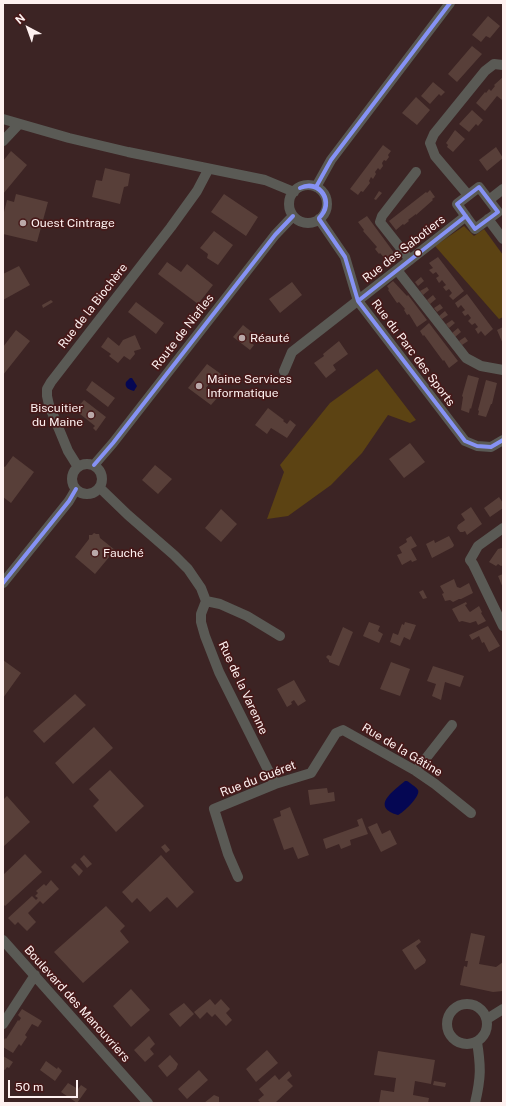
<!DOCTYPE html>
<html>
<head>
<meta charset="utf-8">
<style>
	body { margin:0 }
	#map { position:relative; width:506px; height:1106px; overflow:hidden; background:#3c2424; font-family:"Public Sans",sans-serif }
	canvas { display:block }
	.frame { position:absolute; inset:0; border:4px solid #fef1f0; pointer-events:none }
	.north { position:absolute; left:8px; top:8px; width:40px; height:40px; -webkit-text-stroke:3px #461919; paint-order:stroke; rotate:319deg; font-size:11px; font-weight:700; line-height:16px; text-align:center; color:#fef1f0 }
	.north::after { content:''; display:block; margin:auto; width:14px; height:18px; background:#fef1f0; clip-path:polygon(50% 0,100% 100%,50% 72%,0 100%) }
	.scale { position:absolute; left:8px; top:1080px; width:70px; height:18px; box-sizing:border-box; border:2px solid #fef1f0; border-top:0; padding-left:5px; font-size:12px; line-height:14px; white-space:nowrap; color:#fef1f0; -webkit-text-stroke:3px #461919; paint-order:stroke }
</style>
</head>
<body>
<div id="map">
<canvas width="506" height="1106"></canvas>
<div class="frame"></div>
<div class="north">N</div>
<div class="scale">50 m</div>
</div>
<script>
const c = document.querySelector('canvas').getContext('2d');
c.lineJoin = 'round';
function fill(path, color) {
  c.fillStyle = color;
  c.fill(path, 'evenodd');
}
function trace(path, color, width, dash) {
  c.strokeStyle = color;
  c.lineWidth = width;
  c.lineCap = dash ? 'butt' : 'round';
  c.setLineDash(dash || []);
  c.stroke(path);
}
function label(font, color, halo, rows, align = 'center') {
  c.font = font + ' "Public Sans",sans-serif';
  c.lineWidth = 3.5;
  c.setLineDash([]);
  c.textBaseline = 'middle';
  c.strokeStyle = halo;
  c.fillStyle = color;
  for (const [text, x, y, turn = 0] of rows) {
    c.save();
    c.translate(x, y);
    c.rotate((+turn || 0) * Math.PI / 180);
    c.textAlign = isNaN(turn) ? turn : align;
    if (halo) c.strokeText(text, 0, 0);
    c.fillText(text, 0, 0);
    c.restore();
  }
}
fill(new Path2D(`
	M464 226 474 236 484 229 503 255V317L499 319 435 246Z
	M377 369 416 420 410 423 388 415 362 453 331 485 288 516 267 519 284 472 280 465 330 403Z`), '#5c4313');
fill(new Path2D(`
	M130 378H132L137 386 134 391C130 390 124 388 126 382Z
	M405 781H407C410 783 416 787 418 790 421 796 403 813 398 815 370 807 393 791 405 781Z`), '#050753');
fill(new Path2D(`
	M488 16 500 26 490 38 486 36 481 42 472 35Z
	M472 46 482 54 457 82 448 74Z
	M503 77V99L502 100 497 96 485 111 476 103 485 92 486 93 489 89 491 91 495 86 494 85Z
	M433 82 445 92 441 96 439 94 430 104 421 96Z
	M416 97 430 110 417 125 402 113Z
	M472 110 483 120 478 126 476 124 469 132 459 124Z
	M455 130 465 139 453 152 447 147 448 145 446 143Z
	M383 145 391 151 388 155 389 157 386 161 384 160 382 163 383 166 380 170 378 168 375 172 376 174 373 179 371 177 369 181 370 183 363 192 361 191 358 195 350 189Z
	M496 147 503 158 487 171 479 160Z
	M11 151 27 165 3 194V161Z
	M105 168 130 174 128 186 124 187 120 204 92 197 96 180 102 181Z
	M430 190 435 197 432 199 433 200 416 215V214L408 220 409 221 404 225 403 224 396 230 389 221 426 192 427 193Z
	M379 191 382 193 376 200 374 199Z
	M16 194 48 202 37 242 3 234V212H4L7 200 14 202Z
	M224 194 258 217 246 236 211 212Z
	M367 216 395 254 393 255 396 258 389 263 380 253 379 254 375 249 377 247 363 231 364 230 358 222Z
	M214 231 233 245 218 265 207 258 208 254 200 248Z
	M438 257 464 291 453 300 449 296 452 293 449 289 446 291 443 287 446 285 442 280 439 283 436 278 439 276 436 272 433 274 429 270 433 268 429 263Z
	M167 262 181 272 187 264 213 285 198 304 158 274Z
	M19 266 30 285 3 300V274Z
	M421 277 424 281 418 286 415 282Z
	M393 281 407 296 408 295 427 320 417 327 409 314 407 315 404 310 405 309 399 302 397 303 388 290 389 289 387 286Z
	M292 282 302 295 280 313 269 299Z
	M427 287 429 290 423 295 420 291Z
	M467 294 493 329 485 336 481 331 478 334 477 332 475 329 478 327 475 323 472 325 468 321 471 318 468 314 465 316 464 315 462 312 465 310 461 305 458 308 455 303Z
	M433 295 436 299 430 304 427 300Z
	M51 300 53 302 43 308 42 305Z
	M136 302 164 323 156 334 128 312Z
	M440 304 443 308 437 312 434 308Z
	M445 311 448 315 442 319 439 316Z
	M452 320 455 323 449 328 446 324Z
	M429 323 458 361 449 368 444 360 443 361 424 335 423 336 420 331Z
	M243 325 253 333 251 336V343L254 345 250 350 233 337Z
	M503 327V344L497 330Z
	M458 328 461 332 455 337 452 333Z
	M16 330 30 341 3 375V347Z
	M135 335 141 349 134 351 135 354 130 360 124 356 118 363 109 356 111 354 101 347 108 337 119 346 123 340Z
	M465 337 468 341 462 345 459 341Z
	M339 341 348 354 333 365 336 370 326 378 314 363 324 356 323 354Z
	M207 364 221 374 214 384 211 381 206 388 218 397 211 405 188 388Z
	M468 375 479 378 471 409 470 408 469 413 461 410 463 397 462 396Z
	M486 380 497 383 492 404H491L486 417 478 415 479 411 478 410Z
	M92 381 115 398 108 407 86 390Z
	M84 400 106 417 96 431 93 428 95 426 75 410Z
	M268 408 284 420 283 421 287 424 290 420 296 425 287 438 271 428 267 434 255 425Z
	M410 443 425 462 404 478 389 459Z
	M13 456 34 472 11 503 3 497V466L5 467Z
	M155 465 172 479 158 494 142 480Z
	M499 497 503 503V508L490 517 484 508Z
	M471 507 482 524 467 535 465 531 463 532H460L457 528 458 525 465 520 461 514Z
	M221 509 237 524 221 542 205 528Z
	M94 533 96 534H99L100 538 115 550 95 574 75 557 89 539V535H92Z
	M411 536 417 546 411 549 417 560 412 562 411 560 402 565 397 555 402 553 399 547 407 542 406 539Z
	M449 536 454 545 453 547 432 558 426 544 434 540 435 543Z
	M503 545V565L501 566 498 564 496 566 489 562 498 549 502 548Z
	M503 574V588L498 576Z
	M454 579 457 587 460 588 469 583 473 593 461 599H459L453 602 450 600 445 601 442 594 444 593 440 586Z
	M423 590 427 598 423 599 419 592Z
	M466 602 467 604 465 605 469 611 470 612 479 606 482 612 481 613 486 621 478 625 476 621 470 623 462 621 459 622 452 609Z
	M369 622 380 626 378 631 383 634 379 643 363 636Z
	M405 622 416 625 410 640 404 637 400 646 390 642 393 633 398 635 402 624 404 625Z
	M488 626 500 646 489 652 484 642 482 643 479 636 472 640 469 635Z
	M343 627 353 632 339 666 329 662V660L326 657 328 655 331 656Z
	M3 660 21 673 3 698Z
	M391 662 410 669 400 696 380 689Z
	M433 666 464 676 460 687 445 682 441 700 432 696 436 684 427 681Z
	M294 680 306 701 298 706 294 700 291 702 292 704 287 707 277 689Z
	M75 694 86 705 44 743 33 731Z
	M94 727 113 748 73 784 55 763Z
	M110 770 144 806 116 832 93 806 99 800 89 789Z
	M327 788 328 793 334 792 335 801 310 805 308 790Z
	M7 796 30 822 3 847V800Z
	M290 807 309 855 298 859 293 847 284 850 273 819 281 816 280 811Z
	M362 818 368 834 350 840 351 845 341 849 339 844 326 849 323 839 359 826 357 820Z
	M377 823 382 834 390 830 397 844 381 852 368 827Z
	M165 844 170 850 166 853 161 847Z
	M25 854 42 872 5 906 3 904V875Z
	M84 855 92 864 87 868 80 859Z
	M161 855 194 892 177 908 167 897 150 912 137 898 132 903 122 892Z
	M75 863 83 871 79 876 71 867Z
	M51 880 59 889 43 904 40 901 28 913 36 922 27 931 18 922 15 925 8 918 32 896 36 900 38 898 35 896 38 893 36 891 44 884 46 886Z
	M106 906 125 926 120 931 129 942 83 983 54 952Z
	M471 933 485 936 479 964 496 967 503 962V991L493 992 460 985 464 966 467 967 468 961H465Z
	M419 939 421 942 416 946 426 960 425 963 415 970 402 950Z
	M131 989 150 1010 131 1027 113 1006Z
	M210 999 215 1005 221 999 230 1009 226 1013 232 1020 226 1026 215 1014 212 1017 207 1012 200 1019 194 1012Z
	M184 1003 194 1014 180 1027 169 1014Z
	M22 1009 42 1021 38 1027 32 1024 25 1035 27 1037 21 1046 19 1044 13 1053 3 1047V1042L5 1038 6 1039 18 1020 19 1021 21 1018 18 1015Z
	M149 1036 155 1044 150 1049 154 1054 145 1062 134 1050Z
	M267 1050 278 1063 256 1082 246 1069Z
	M378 1051 435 1060 431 1084 415 1081 413 1095 429 1098 428 1103H379L381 1090 394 1092 396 1078 374 1075Z
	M170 1055 178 1064 176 1069 167 1077 158 1066Z
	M3 1056 13 1062 9 1068 7 1067 5 1070 3 1069Z
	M46 1061 57 1069 58 1067 62 1071 55 1081 40 1070Z
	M199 1070 208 1080 187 1099 178 1089Z
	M289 1071 292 1076 287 1080 293 1086 275 1103H261L258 1100 264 1095 259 1089 275 1075 279 1080Z
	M434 1081 446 1083 445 1087 433 1085Z
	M68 1083 78 1089 81 1085 87 1089 77 1103 61 1092Z
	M214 1095 219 1097V1103H204Z`), '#583f39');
trace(new Path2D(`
	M3 119 69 138 128 152 265 180 294 192
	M3 141 19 124
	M289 204a19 19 0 1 1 38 0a19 19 0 1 1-38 0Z
	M316 187 331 160 450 3
	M479 187 498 212 475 229 457 204Z
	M468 195 435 156 430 143 434 134 485 71 494 64 503 65
	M489 200 503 189
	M319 219 345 257 358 301 465 441 477 446 491 447 503 440
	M488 219 503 239
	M410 260 380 222 382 216 416 172
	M397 270 466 358 481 366 503 370
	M284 371 292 352 466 216
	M72 479a15 15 0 1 1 30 0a15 15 0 1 1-30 0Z
	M94 465 113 443 275 235 293 216
	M78 467 68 451 49 405 47 396V389L51 382 171 227 197 191 208 170
	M100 488 128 515 174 555 188 569 201 588 206 601 220 604 247 616 280 636
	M503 528 478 546 470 560 473 564 503 626
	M3 583 69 501 76 489
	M206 601 201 614V622L205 636 219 672 275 784
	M416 771 452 725
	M238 877 228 854 214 809 275 784 311 773 336 733 343 730 416 771 435 784 471 813
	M3 940 148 1103
	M447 1024a20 20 0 1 1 40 0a20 20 0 1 1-40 0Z
	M487 1019 503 1009
	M3 1024 35 975
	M475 1103C481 1078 481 1067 477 1042`), '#5a5a55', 10);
trace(new Path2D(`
	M316 187 331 160 450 3
	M300 188C320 177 336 204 319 218
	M300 188C321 180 334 203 319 218
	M457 204 475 229
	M457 204 475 229
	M457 204 479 187 498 212 475 229
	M319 219 345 257 358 301 465 441 477 446 491 447 503 440
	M358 301 466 216
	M94 465 113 443 275 235 293 216
	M3 583 69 501 76 489`), '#8692f4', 4);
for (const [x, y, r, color] of [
	[23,223,4,"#baa9a9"],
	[418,253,3.5,"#fef1f0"],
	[242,338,4,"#baa9a9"],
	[199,386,4,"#baa9a9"],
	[91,415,4,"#baa9a9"],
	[95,553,4,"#baa9a9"]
]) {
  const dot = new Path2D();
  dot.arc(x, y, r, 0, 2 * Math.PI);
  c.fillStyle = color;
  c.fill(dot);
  trace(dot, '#461919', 1.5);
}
label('12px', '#fef1f0', '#461919', [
	["Ouest Cintrage",31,223],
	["Réauté",250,338],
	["Maine Services",207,379],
	["Informatique",207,393],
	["Biscuitier",83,408,"right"],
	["du Maine",83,422,"right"],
	["Fauché",103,553]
], 'left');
label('12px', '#fef1f0', '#461919', [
	["Rue des Sabotiers",404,249,-38],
	["Rue de la Biochère",93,306,-52],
	["Route de Niafles",183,332,-52],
	["Rue du Parc des Sports",413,353,53],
	["Rue de la Varenne",243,688,65],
	["Rue de la Gâtine",402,750,31],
	["Rue du Guéret",258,779,-21],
	["Boulevard des Manouvriers",77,1004,48]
]);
</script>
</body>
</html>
